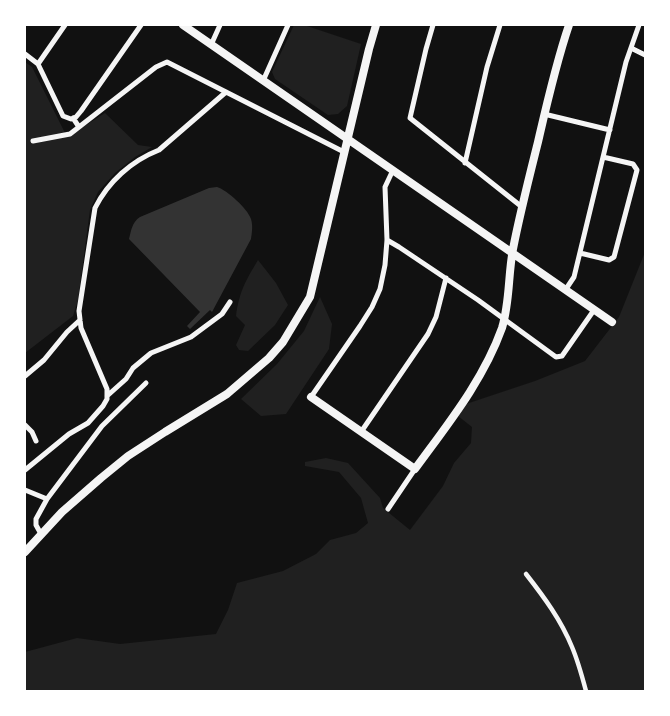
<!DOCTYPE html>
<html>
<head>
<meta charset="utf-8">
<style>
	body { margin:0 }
	#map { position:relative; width:670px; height:716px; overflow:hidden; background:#111; font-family:"DejaVu Sans",sans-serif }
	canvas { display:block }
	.frame { position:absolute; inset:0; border:26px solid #fff; pointer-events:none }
</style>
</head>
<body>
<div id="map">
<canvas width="670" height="716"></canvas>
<div class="frame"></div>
</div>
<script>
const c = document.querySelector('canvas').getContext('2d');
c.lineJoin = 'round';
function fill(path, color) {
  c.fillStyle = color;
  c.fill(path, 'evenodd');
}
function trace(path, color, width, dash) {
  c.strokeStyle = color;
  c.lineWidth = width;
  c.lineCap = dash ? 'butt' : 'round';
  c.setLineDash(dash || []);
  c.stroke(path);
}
fill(new Path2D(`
	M294 25H304L361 44 347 106 338 114 328 115 275 79 272 72Z
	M25 62 32 67 67 137 105 113 138 145 152 147 135 157 115 173 98 192 90 210 78 300 73 316 25 353Z
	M645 252V691H25V652L77 638 120 644 216 634 228 610 237 583 283 571 316 554 330 540 356 533 368 523 361 498 339 472 305 466V462L326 458 348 463 380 498 383 508 410 530 443 486 454 463 471 443 472 427 458 416 466 404 535 381 585 361 619 317Z
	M258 260 276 283 288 305 275 325 248 351 239 350 236 345 245 325 236 316C239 292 246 280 258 260Z
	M320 297 332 324 329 349 286 414 261 416 241 399 277 364 304 331Z`), '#202020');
fill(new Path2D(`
	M217 187C227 190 248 209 251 219 253 226 252 232 251 239L212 312 210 310 190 329 187 326 200 312 129 239C131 231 132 222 140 217L209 188Z`), '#333');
trace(new Path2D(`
	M526 574C544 597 561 620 572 647 578 661 582 676 586 691`), '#f5f5f5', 4.5);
trace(new Path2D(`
	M433 25 426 49 410 118 522 207
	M211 45 220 25
	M631 48 645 55
	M25 54 38 64 63 116 71 119 76 117 81 111 141 25
	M38 64 65 25
	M263 81 288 25
	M544 114 610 130
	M73 118 79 127 156 67 167 62 344 152
	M33 141 70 134 79 127
	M465 163 487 67 500 25
	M387 240 399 247 478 300 556 357 562 356 594 310
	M580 253 609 260 614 257 637 170 633 164 603 157
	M566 289 574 277 626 62 639 25
	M25 376 44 360 67 332 80 320
	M107 396 126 379 133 368 151 353 191 337 222 314 230 302
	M311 397 360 326 372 307 380 289 385 265 387 240 385 187 393 170
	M25 425 32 432 36 441
	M361 432 428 334 436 317 446 278
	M25 470 69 434 88 423 103 406 107 399V389L81 328 79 311 95 208C108 182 131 161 159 150L226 92
	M25 490 47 499
	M388 509 415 469
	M41 534 36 525V519L47 499 102 426 146 383`), '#f5f5f5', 5);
trace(new Path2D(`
	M183 25 612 322
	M311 397 415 469C447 425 483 381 502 328 510 302 508 275 513 249 520 213 529 178 538 142 547 103 556 63 569 25
	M25 552 62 512 101 478 128 456 165 432 227 394 269 358 283 342 310 297 369 49 376 25`), '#f5f5f5', 8);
</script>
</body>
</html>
